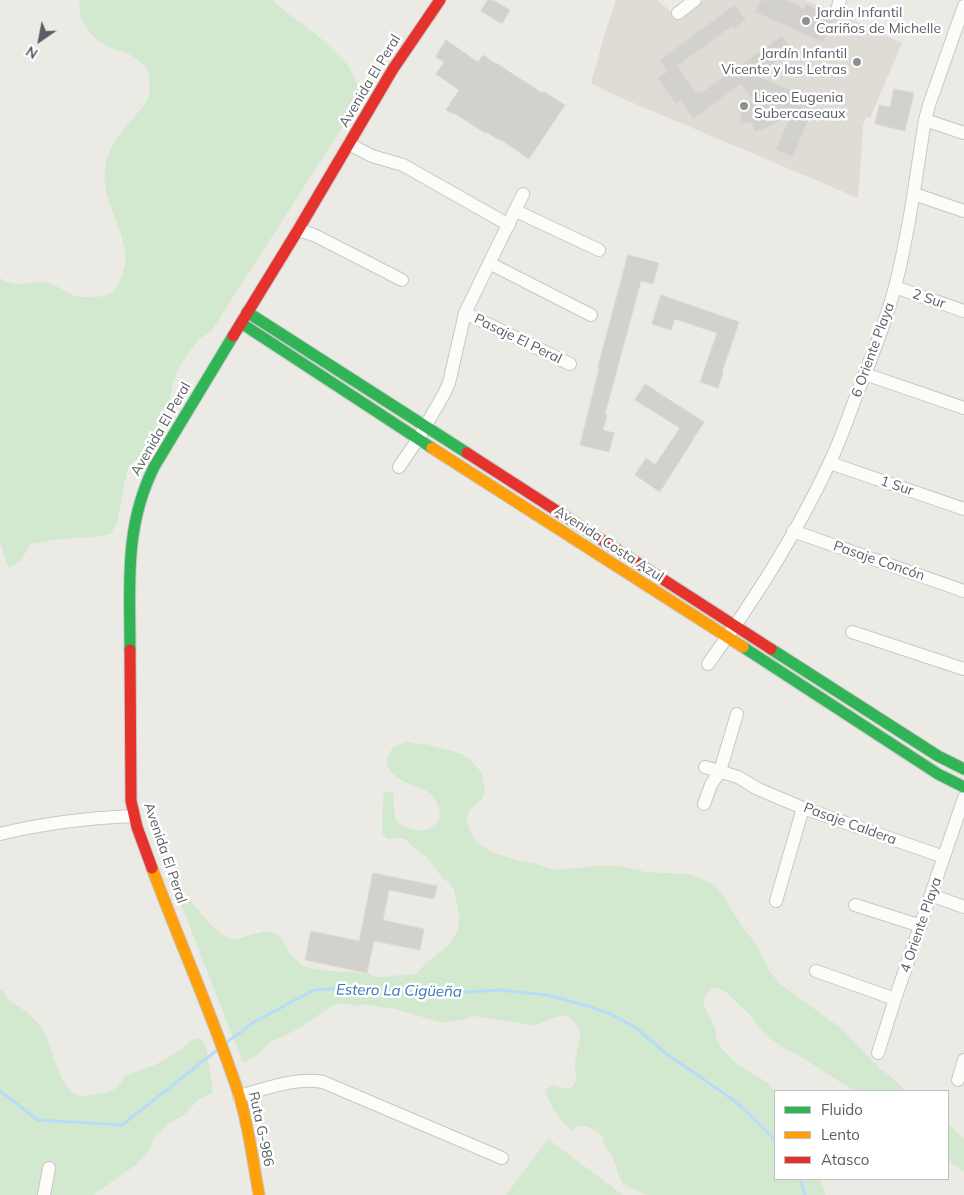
<!DOCTYPE html>
<html>
<head>
<meta charset="utf-8">
<style>
	body { margin:0 }
	#map { position:relative; width:964px; height:1195px; overflow:hidden; background:#ebeae5; font-family:Mulish,sans-serif }
	canvas { display:block }
	.legend { position:absolute; left:774px; top:1090px; width:175px; height:90px; box-sizing:border-box; background:#fff; border:1px solid #bdbfc1; margin:0; padding:6px 9px; list-style:none; font-size:15px; color:#5a5e64 }
	.legend li { display:flex; align-items:center; gap:10px; height:25px }
	.legend b { width:25px; border:1px solid #bdbfc1 }
	.north { position:absolute; left:15px; top:15px; width:50px; height:50px; -webkit-text-stroke:4px #fff; paint-order:stroke; rotate:213deg; font-size:14px; font-weight:700; line-height:20px; text-align:center; color:#5a5e64 }
	.north::after { content:''; display:block; margin:auto; width:18px; height:22px; background:#5a5e64; clip-path:polygon(50% 0,100% 100%,50% 72%,0 100%) }
</style>
</head>
<body>
<div id="map">
<canvas width="964" height="1195"></canvas>
<ul class="legend">
<li><b style="height:6px;background:#30b455"></b>Fluido</li>
<li><b style="height:6px;background:#ff9f0a"></b>Lento</li>
<li><b style="height:6px;background:#e5322d"></b>Atasco</li>
</ul>
<div class="north">N</div>
</div>
<script>
const c = document.querySelector('canvas').getContext('2d');
c.lineJoin = 'round';
function fill(path, color) {
  c.fillStyle = color;
  c.fill(path, 'evenodd');
}
function trace(path, color, width, dash) {
  c.strokeStyle = color;
  c.lineWidth = width;
  c.lineCap = dash ? 'butt' : 'round';
  c.setLineDash(dash || []);
  c.stroke(path);
}
function label(font, color, halo, rows, align = 'center') {
  c.font = font + ' Mulish,sans-serif';
  c.lineWidth = 5;
  c.setLineDash([]);
  c.textBaseline = 'middle';
  c.strokeStyle = halo;
  c.fillStyle = color;
  for (const [text, x, y, turn = 0] of rows) {
    c.save();
    c.translate(x, y);
    c.rotate((+turn || 0) * Math.PI / 180);
    c.textAlign = isNaN(turn) ? turn : align;
    if (halo) c.strokeText(text, 0, 0);
    c.fillText(text, 0, 0);
    c.restore();
  }
}
fill(new Path2D(`
	M616 0H657L681 20 704 0H804L843 15 902 43 870 118 866 117 863 126 858 198 612 94 591 83 605 33Z`), '#dedcd5');
fill(new Path2D(`
	M80 0H273L282 9 323 40 347 64 356 80 361 98 212 330 198 340 179 367 173 383 169 401 168 418 163 434 128 468 124 485 118 519 111 534 95 537 61 539 30 544 22 559 9 569 4 555 0 541V278C21 292 32 277 51 284 60 287 67 293 75 296 85 298 107 299 115 290 119 285 122 276 124 269 125 266 126 262 126 258 124 226 98 196 106 163 110 146 120 133 131 121 136 114 143 108 147 100 152 92 150 79 147 70 146 67 143 65 140 62 128 50 115 52 103 44 95 39 90 33 85 25 80 18 78 8 80 0Z
	M409 742 417 744H426L462 754 469 759 482 773 485 791 482 799 470 810 466 818 472 836 478 843 494 853 520 861 536 864 551 869 559 870 594 866H619L646 872 689 874 706 881 714 885 726 899 730 908 745 930 756 944 768 969 780 984 842 1029 879 1068 894 1079 905 1091H861L848 1087 803 1058 787 1050 771 1039 764 1033 747 1012 727 993 719 988H712L706 995 703 1003 715 1029 716 1038 720 1046 726 1053 738 1065 768 1083 775 1092V1179H820L825 1195H647L628 1187 622 1182 618 1174 616 1165 609 1151 604 1145 602 1136 596 1131 587 1126H578L572 1130C558 1121 551 1105 545 1090L553 1085 563 1088H571L576 1081 575 1063 581 1032C565 1002 555 1022 532 1025L475 1016 465 1019 443 1023 392 1008H384L366 1004 358 1006 340 1003 333 1005 298 1029 269 1043 257 1055 243 1063 175 889C193 898 200 915 214 928 220 934 227 937 234 940L250 935 267 931 275 933 282 939 290 954 296 960 303 966 312 968 329 971 354 972 362 974 367 973 374 977H383L400 975 416 974 427 962 449 945 458 931 459 914 454 890 450 883 443 879 427 857 420 853 404 838 387 839 382 833 383 799 385 791 393 793C395 801 393 812 396 819 398 824 403 826 408 828 433 837 450 819 433 796 429 791 422 789 417 787 406 783 386 774 387 760 388 755 391 750 394 746Z
	M0 990 3 991C9 1002 18 1006 28 1013 33 1017 37 1023 41 1027 54 1045 56 1088 80 1096 84 1097 93 1095 98 1094 112 1092 119 1088 125 1076L157 1064 178 1051 192 1040 199 1038 205 1044 207 1052 213 1093 200 1098 184 1115 169 1123 154 1137 148 1152 137 1164 93 1195H0Z
	M948 1124 954 1129 964 1139V1172L948 1161Z
	M548 1139 623 1195H506Z`), '#d2e8cf');
trace(new Path2D(`
	M227 1042 254 1022 314 990 360 987 390 991 439 994 499 990 547 995 585 1005 611 1014 636 1028 668 1055 732 1099 745 1110 775 1140
	M0 1091 38 1120 122 1125 216 1051
	M800 1179 805 1195`), '#b7dcf7', 3);
const building = new Path2D(`
	M488 0H493L510 10 502 24 481 11Z
	M761 0H788L804 9 806 4 818 10 817 12 829 18 833 21 823 42 755 12Z
	M735 5 746 20 734 29 732 26 677 66 696 92 698 90 701 93 782 36 791 48 785 52 786 54 756 76 816 100 793 157 776 150 791 114 767 128 754 132 752 123H740L741 103 754 102 742 85V83L693 119 681 101 676 104 657 78 667 72 660 60Z
	M446 40 478 62 483 55 496 64V63L542 93 543 91 565 105 529 159 500 139 499 140 486 132 485 133 454 113 453 114 446 110 459 90 436 74 444 62 436 57Z
	M894 89 914 93 905 131 875 124 879 105 890 107Z
	M628 255 659 263 653 284 641 281 605 414 607 415 603 430 614 433 609 452 580 445 599 369 598 368Z
	M661 295 739 322 722 372 723 373 718 388 700 382 717 333 675 319 671 330 652 324Z
	M645 384 704 422 660 492 635 475 646 458 655 465 680 428 635 400Z
	M373 873 437 886 434 899 389 890 383 920 424 929 420 950 374 941 367 973 305 960 311 931 359 941Z`);
fill(building, '#d2d1ce');
trace(building, '#dad9d4', 1);
const street = new Path2D(`
	M678 13 695 0
	M836 13 840 0
	M925 120 964 133
	M349 144 372 156 403 165 509 225
	M914 194 964 211
	M516 211 599 250
	M298 230 314 235 402 280
	M489 263 591 315
	M895 287 964 311
	M465 313 570 364
	M865 374 964 408
	M830 463 964 509
	M399 467 418 439 444 394 449 383 465 313 523 194
	M793 531 964 591
	M852 632 964 669
	M708 664C753 602 797 533 829 464 840 442 848 417 857 394 871 359 885 324 895 287 909 232 916 176 925 120L929 105 964 6
	M705 767 738 777 758 789 803 808 944 857
	M704 804 711 785 720 771 737 714
	M0 834C44 823 88 818 134 816
	M931 895 964 907
	M776 901 803 808
	M855 905 921 926
	M816 971 895 999
	M878 1053 895 999 964 798
	M958 1080 964 1060
	M239 1096C266 1089 295 1077 323 1082L502 1158
	M44 1195 49 1168`);
const fast = new Path2D(`
	M247 312 467 453
	M241 323 432 448
	M743 647 938 774 964 787
	M771 649 938 756 964 769
	M130 650C130 585 124 527 154 467L233 336`);
const slow = new Path2D(`
	M432 448 743 647
	M152 868C180 944 214 1018 239 1095 249 1127 253 1162 259 1195`);
const jam = new Path2D(`
	M233 336 298 230 393 69 440 0
	M467 453 771 649
	M130 650 131 801 137 827 152 868`);
trace(street, '#c7c7c6', 14);
trace(fast, '#c7c8c7', 13);
trace(slow, '#c7c8c7', 13);
trace(jam, '#c7c8c7', 13);
trace(street, '#fcfcfb', 12);
trace(fast, '#30b455', 11);
trace(slow, '#ff9f0a', 11);
trace(jam, '#e5322d', 11);
for (const [x, y, r, color] of [
	[806,21,5,"#8d8f91"],
	[857,62,5,"#8d8f91"],
	[744,106,5,"#8d8f91"]
]) {
  const dot = new Path2D();
  dot.arc(x, y, r, 0, 2 * Math.PI);
  c.fillStyle = color;
  c.fill(dot);
  trace(dot, '#fff', 2);
}
label('14px', '#5a5e64', '#fff', [
	["Jardin Infantil",816,13],
	["Cariños de Michelle",816,29],
	["Jardín Infantil",847,54,"right"],
	["Vicente y las Letras",847,70,"right"],
	["Liceo Eugenia",754,98],
	["Subercaseaux",754,114]
], 'left');
label('14px', '#5a5e64', '#fff', [
	["Avenida El Peral",370,81,-59],
	["2 Sur",929,299,19],
	["Pasaje El Peral",518,339,26],
	["6 Oriente Playa",873,350,-70],
	["Avenida El Peral",161,429,-60],
	["1 Sur",897,486,19],
	["Avenida Costa Azul",609,544,33],
	["Pasaje Concón",879,561,19],
	["Pasaje Caldera",850,824,20],
	["Avenida El Peral",165,853,71],
	["4 Oriente Playa",921,925,-71],
	["Ruta G-986",261,1129,78]
]);
label('italic 15px', '#3976b7', '#fff', [
	["Estero La Cigüeña",399,991,1]
]);
</script>
</body>
</html>
